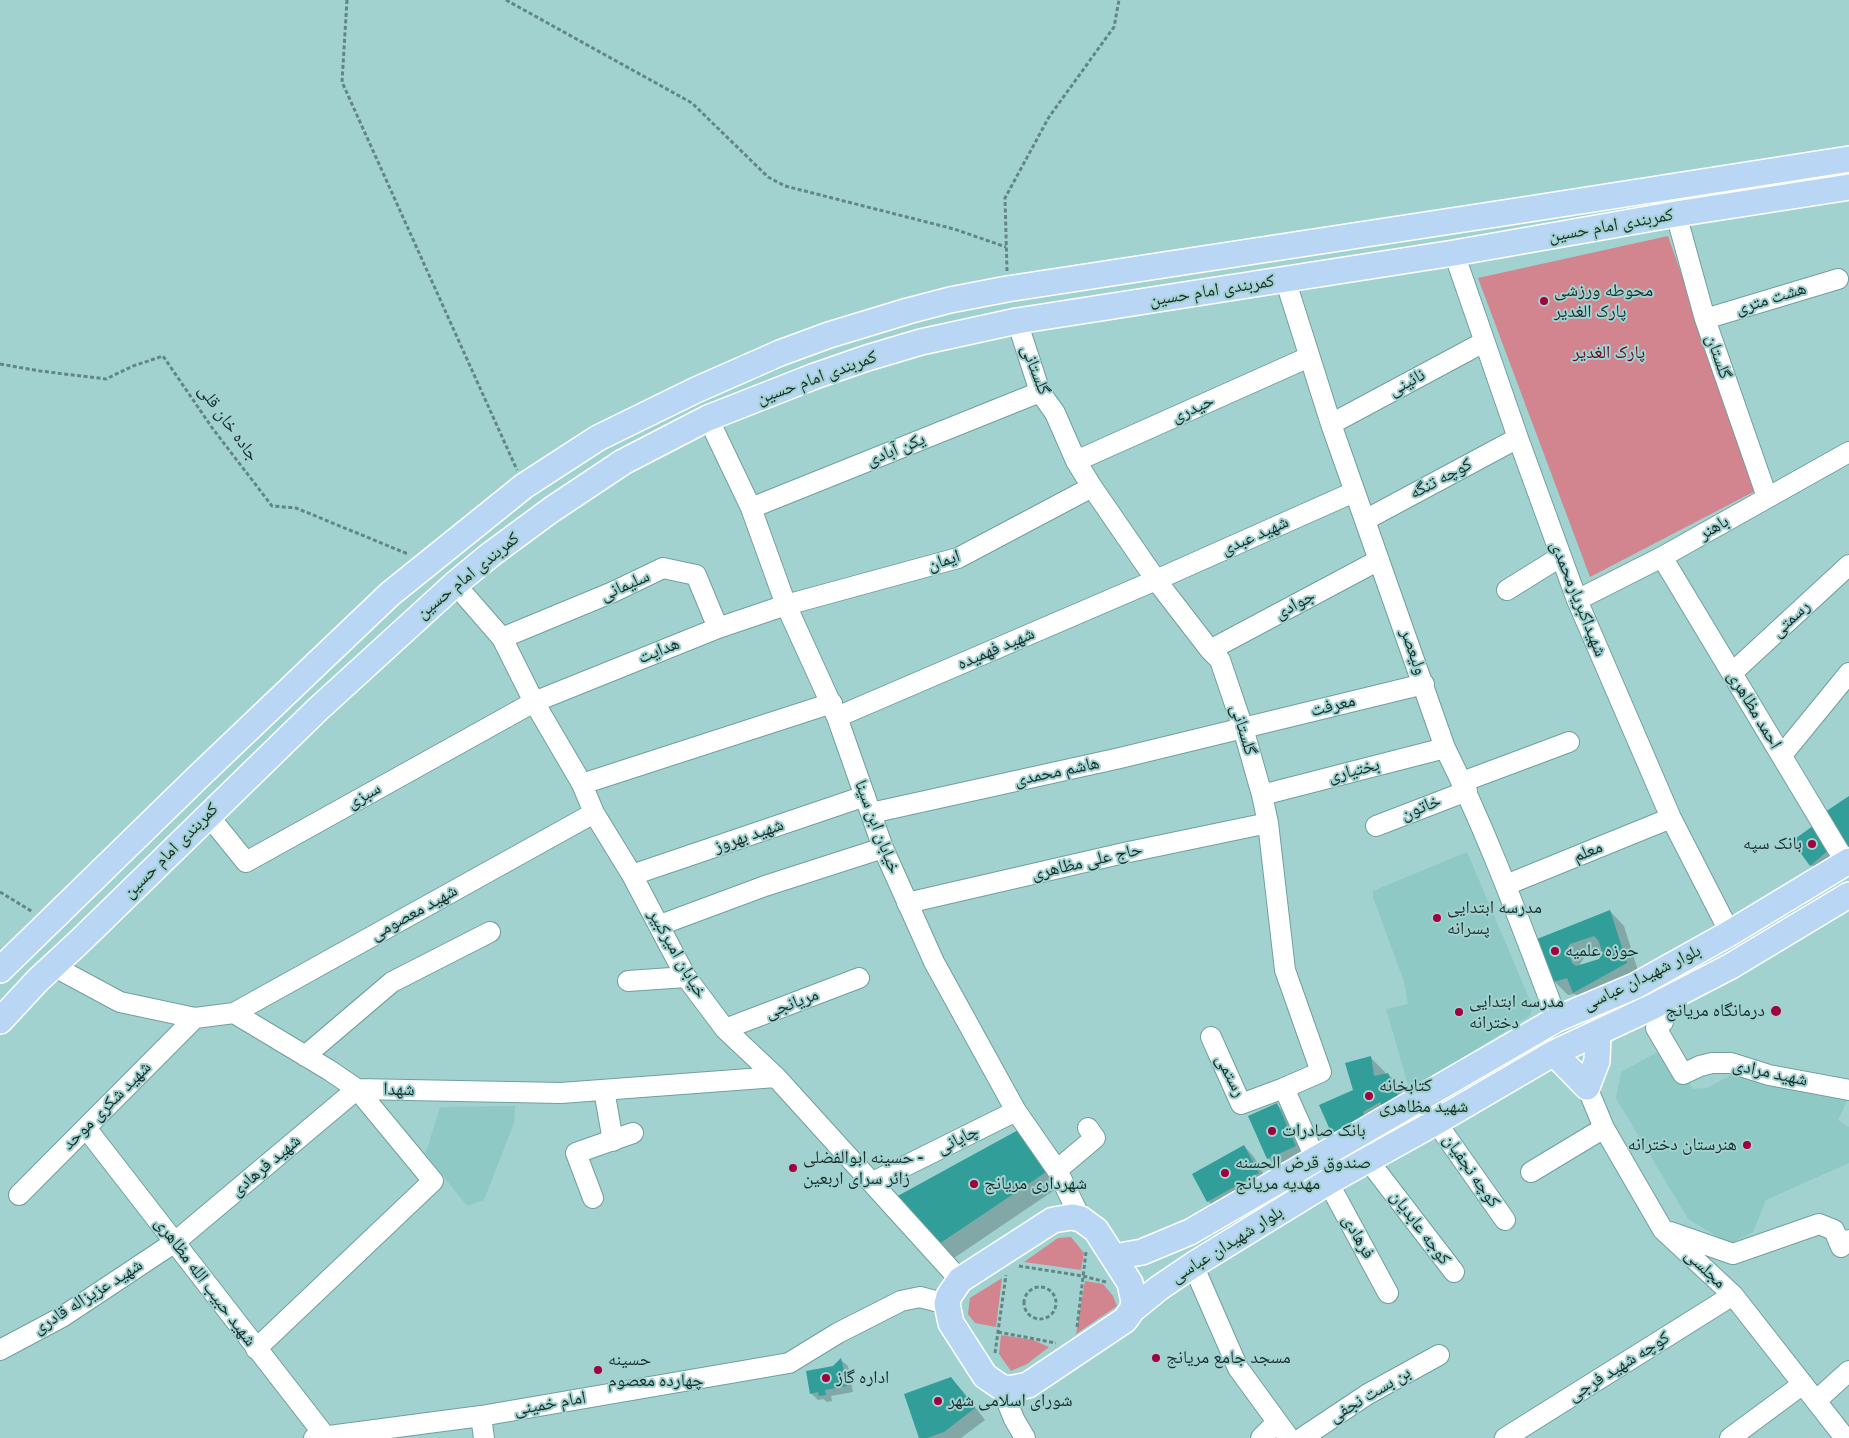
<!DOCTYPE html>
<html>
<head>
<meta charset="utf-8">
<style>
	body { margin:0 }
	canvas { display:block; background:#a1d2cf }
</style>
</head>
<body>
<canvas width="1849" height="1438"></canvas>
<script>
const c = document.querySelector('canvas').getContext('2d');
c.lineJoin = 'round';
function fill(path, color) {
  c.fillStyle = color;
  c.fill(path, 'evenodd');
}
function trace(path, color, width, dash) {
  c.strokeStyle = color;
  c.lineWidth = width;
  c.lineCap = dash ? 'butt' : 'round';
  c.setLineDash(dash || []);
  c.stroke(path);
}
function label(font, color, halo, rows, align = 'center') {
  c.font = font + ' "Archivo Narrow","Noto Naskh Arabic",sans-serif';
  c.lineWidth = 4;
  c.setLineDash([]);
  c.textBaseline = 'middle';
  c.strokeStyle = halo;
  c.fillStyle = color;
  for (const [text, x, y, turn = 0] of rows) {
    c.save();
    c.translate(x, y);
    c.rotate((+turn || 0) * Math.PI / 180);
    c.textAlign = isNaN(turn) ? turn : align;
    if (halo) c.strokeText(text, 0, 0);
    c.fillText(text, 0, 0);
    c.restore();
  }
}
fill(new Path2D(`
	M1467 852 1532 1005 1531 1015 1427 1080 1409 1088 1386 1009 1408 1004 1404 982 1373 897V891Z
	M1667 1047 1693 1089 1707 1088 1735 1073 1848 1099 1838 1120 1849 1127V1163L1766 1200 1753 1232 1730 1244 1688 1219 1616 1098 1621 1072Z
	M515 1106 514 1123 484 1200 467 1206 425 1153 427 1149 440 1107Z`), '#8ec9c5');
fill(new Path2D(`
	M1668 236 1757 490 1590 577 1478 278Z
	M1071 1237 1084 1253 1081 1270 1024 1262 1058 1238Z
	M1002 1278 996 1327 975 1323 968 1314 970 1298Z
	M1085 1281 1103 1284 1113 1296 1117 1306 1076 1334Z
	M1001 1335 1033 1340 1049 1347 1027 1364 1011 1371 999 1354Z`), '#d2848f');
fill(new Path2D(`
	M1817 825 1837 856 1818 872 1811 865Z
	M1610 911 1624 926 1640 977 1588 1006 1575 994 1568 995 1554 981 1539 939ZM1604 951 1605 954 1600 960 1581 966 1580 964 1584 958Z
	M1370 1057 1385 1072V1075L1388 1074 1402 1089 1413 1116 1377 1127 1320 1106 1355 1091Z
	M1277 1105 1288 1116 1306 1157 1278 1169 1268 1158Z
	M1020 1131 1062 1185 951 1260 937 1245Z
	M1244 1146 1254 1157 1269 1184 1219 1212 1208 1201Z
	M841 1360 848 1366 853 1392 831 1396 832 1401 827 1402 823 1399 818 1400 811 1393Z
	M951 1379 962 1390 985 1420 961 1438H921Z`), '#0003');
fill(new Path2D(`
	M1849 796V846L1846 847 1825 812Z
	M1817 823 1831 848 1810 866 1792 841Z
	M1610 910 1627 963 1573 993 1567 978 1553 982 1537 939ZM1594 936 1598 940 1603 953 1599 959 1576 966 1572 963 1567 949 1570 944Z
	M1371 1056 1374 1076 1388 1073 1400 1101 1383 1107 1380 1102 1363 1112 1366 1120 1334 1139 1319 1105 1353 1090 1345 1063Z
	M1277 1103 1296 1146 1267 1159 1248 1116Z
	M1020 1129 1049 1170 936 1246 894 1198Z
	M1244 1145 1259 1173 1207 1202 1192 1174Z
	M841 1358 847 1386 825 1390 826 1395 819 1396 818 1392 810 1394 806 1371 833 1366Z
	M951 1377 975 1408 944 1432 927 1438H919L904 1394Z`), '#319e99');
const minor = new Path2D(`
	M1676 214 1705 319 1767 497
	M1454 253 1518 438 1577 600 1671 818 1730 933
	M1285 279 1331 424 1445 748C1489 836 1522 928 1557 1019
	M1705 319 1838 279
	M1017 321 1040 392 1055 413 1076 461 1092 487 1156 580 1210 650 1220 660 1243 728 1262 795 1268 823 1285 970 1321 1072 1284 1088 1316 1160
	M708 418 751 508 786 605 837 717 883 848 934 962 1016 1111 1057 1170 1081 1219
	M1331 424 1484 342
	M1076 461 1309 357
	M751 508 1040 392
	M1365 520 1518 438
	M1662 557 1846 863
	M455 584 502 638 534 702 582 784 594 813 632 875 686 977 725 1029 776 1077 960 1280
	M1507 590 1560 557
	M1577 600 1662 557 1849 452
	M502 638 613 592 663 568 696 575 718 628
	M1210 650 1379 560
	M1732 673 1849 565
	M837 717 1156 580 1354 492
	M1782 755 1849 673
	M1462 782 1569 742
	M582 784 832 703
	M1262 795 1445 748
	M871 813 1120 758 1424 684
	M208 815 246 862 534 702 718 628 786 605 958 558 1092 487
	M1376 826 1467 791
	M632 875 865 796
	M1506 885 1671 818
	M907 903 1124 853 1268 823
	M660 925 765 886 883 848
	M53 966 120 1002 195 1018 234 1013 329 1070 357 1089 561 1093 776 1077
	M628 981 686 977
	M1652 1007 1663 1022 1656 1028 1683 1074 1700 1066 1712 1063H1731L1769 1075 1849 1090
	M234 1013 594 813
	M725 1029 859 978
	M1211 1037 1241 1104 1284 1088
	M305 1056 392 982 490 932
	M1587 1087 1604 1128 1663 1230 1733 1295 1845 1438
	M604 1090 613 1141
	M1436 1122 1505 1220
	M86 1128 325 1436
	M1368 1160 1454 1272
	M1057 1170 1095 1138 1088 1128
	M1531 1172 1604 1128
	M873 1182 1016 1111
	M1328 1182 1388 1293
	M19 1195 195 1018
	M593 1198 576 1153 633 1133
	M1670 1232 1733 1254 1819 1224 1834 1230 1841 1247 1849 1240
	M1193 1265 1238 1368 1289 1438
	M0 1350 62 1317 175 1242 357 1089 433 1181 256 1349
	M1001 1387 1014 1419 1025 1438
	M1817 1400 1849 1371
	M481 1416 484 1438
	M314 1438 481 1416 789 1363 838 1333 901 1301 920 1297 947 1304
	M1261 1438 1276 1423
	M1302 1438 1368 1394 1439 1355
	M1505 1438 1733 1295
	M1730 1438 1803 1384`);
const major = new Path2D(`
	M0 970 198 777 390 594 524 486 598 438 696 390 780 353 829 335 908 311 950 300 1007 289 1523 210 1849 159
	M0 1021 38 980 79 942 317 710 455 584 490 555 551 510 623 462 708 418 815 376 867 358 921 342 1017 321 1454 253 1676 214 1849 187
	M1554 1053 1587 1087 1597 1061 1598 1033
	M1072 1217 1081 1219 1096 1230 1130 1283 1134 1302 1132 1310 1125 1320 1028 1385 1009 1389 1001 1387 985 1376 951 1323 947 1304 949 1296 960 1280 1053 1220Z
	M1114 1257 1142 1252 1190 1232 1557 1019 1635 986 1730 933 1849 861
	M1132 1310 1159 1288 1193 1265 1328 1182 1436 1122 1554 1053 1652 1007 1731 966 1849 895`);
trace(minor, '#70a09d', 22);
trace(major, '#fff', 28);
trace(new Path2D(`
	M347 0 342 82 517 470
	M506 0 692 103 768 177 785 186 954 229 1006 247
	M1007 271 1005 198 1049 117 1114 27 1119 0
	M0 364 40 371 106 379 133 366 163 356 213 429 272 506 296 508 408 554
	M0 892 33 912
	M1019 1266 1083 1276 1106 1282
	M1024 1303a16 16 0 1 1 32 0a16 16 0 1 1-32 0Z
	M1077 1327 1086 1252
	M998 1332 1056 1343
	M995 1353 1006 1275`), '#638684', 3, [4, 2.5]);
trace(minor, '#fff', 20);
trace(major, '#b9d6f5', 25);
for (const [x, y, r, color] of [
	[1544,301,5,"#a1023d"],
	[1812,844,5,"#a1023d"],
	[1437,918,5,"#a1023d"],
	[1555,951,5,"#a1023d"],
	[1776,1011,6,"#a1023d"],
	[1459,1012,5,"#a1023d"],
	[1369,1096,5,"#a1023d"],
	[1272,1131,5,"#a1023d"],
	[1747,1145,5,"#a1023d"],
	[793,1168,5,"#a1023d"],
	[1225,1173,5,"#a1023d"],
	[974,1184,5,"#a1023d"],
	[1156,1358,5,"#a1023d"],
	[598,1370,5,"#a1023d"],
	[826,1378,5,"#a1023d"],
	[938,1401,5,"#a1023d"]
]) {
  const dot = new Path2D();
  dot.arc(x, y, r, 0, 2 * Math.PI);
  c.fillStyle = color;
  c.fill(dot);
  trace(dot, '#a1d2cf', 2);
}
label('18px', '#1a2e2d', '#a1d2cf', [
	["کمربندی امام حسین",1611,226,-10],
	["کمربندی امام حسین",1212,291,-9],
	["هشت متری",1771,299,-17],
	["گلستان",1718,357,71],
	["گلستانی",1035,370,69],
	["کمربندی امام حسین",817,378,-20],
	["نائینی",1407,383,-28],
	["حیدری",1193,409,-24],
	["جاده خان قلی",228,423,54],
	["یکن آبادی",896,450,-22],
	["کوچه تنگه",1441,479,-28],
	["باهنر",1714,528,-30],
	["شهید عبدی",1255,536,-24],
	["ایمان",944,561,-18],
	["کمربندی امام حسین",468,576,-39],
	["سلیمانی",625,586,-24],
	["شهیداکبریارمحمدی",1578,599,68],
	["جوادی",1295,605,-28],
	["رسمتی",1791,619,-43],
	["شهید فهمیده",996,649,-23],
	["هدایت",659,651,-22],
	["ولیعصر",1413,652,71],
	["معرفت",1333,706,-14],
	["احمد مظاهری",1754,710,59],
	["گلستانی",1243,730,73],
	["بختیاری",1354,771,-14],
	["هاشم محمدی",1057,772,-12],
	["سبزی",364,796,-29],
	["خاتون",1421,808,-21],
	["خیابان ابن سینا",877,827,69],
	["شهید بهروز",749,836,-19],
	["کمربندی امام حسین",171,851,-45],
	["معلم",1588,852,-22],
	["حاج علی مظاهری",1087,862,-13],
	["شهید معصومی",414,913,-29],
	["خیابان امیرکبیر",677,954,60],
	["بلوار شهیدان عباسی",1642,978,-26],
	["مریانجی",792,1004,-21],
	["شهید مرادی",1770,1073,12],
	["رستمی",1230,1076,63],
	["شهدا",399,1090,1],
	["شهید شکری موحد",107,1106,-45],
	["چایانی",958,1140,-26],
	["شهید فرهادی",266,1166,-40],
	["کوچه نجفیان",1471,1171,55],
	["کوجه عابدیان",1420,1228,53],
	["فرهادی",1358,1237,61],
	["بلوار شهیدان عباسی",1227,1245,-32],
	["مجلسی",1705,1269,43],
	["شهید حبیب الله مظاهری",205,1282,53],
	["شهید عزیزاله قادری",88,1297,-32],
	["کوچه شهید فرجی",1619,1367,-32],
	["بن بست نجفی",1370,1395,-31],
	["امام خمینی",550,1404,-10]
]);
label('18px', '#1a2e2d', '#a1d2cf', [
	["محوطه ورزشی",1554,291],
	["پارک الغدیر",1554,312],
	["بانک سپه",1802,844,"right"],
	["مدرسه ابتدایی",1447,908],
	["پسرانه",1447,929],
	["حوزه علمیه",1565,951],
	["مدرسه ابتدایی",1469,1002],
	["دخترانه",1469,1023],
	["درمانگاه مریانج",1765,1011,"right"],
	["کتابخانه",1379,1086],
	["شهید مظاهری",1379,1107],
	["بانک صادرات",1282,1131],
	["هنرستان دخترانه",1737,1145,"right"],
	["حسینه ابوالفضلی -",803,1158],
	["زائر سرای اربعین",803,1179],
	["صندوق قرض الحسنه",1235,1163],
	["مهدیه مریانج",1235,1184],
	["شهرداری مریانج",984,1184],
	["مسجد جامع مریانج",1166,1358],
	["حسینه",608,1360],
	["چهارده معصوم",608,1381],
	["اداره گاز",836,1378],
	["شورای اسلامی شهر",948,1401]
], 'left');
label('18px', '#620924', '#a1d2cf', [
	["پارک الغدیر",1609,353]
]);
</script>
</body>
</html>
